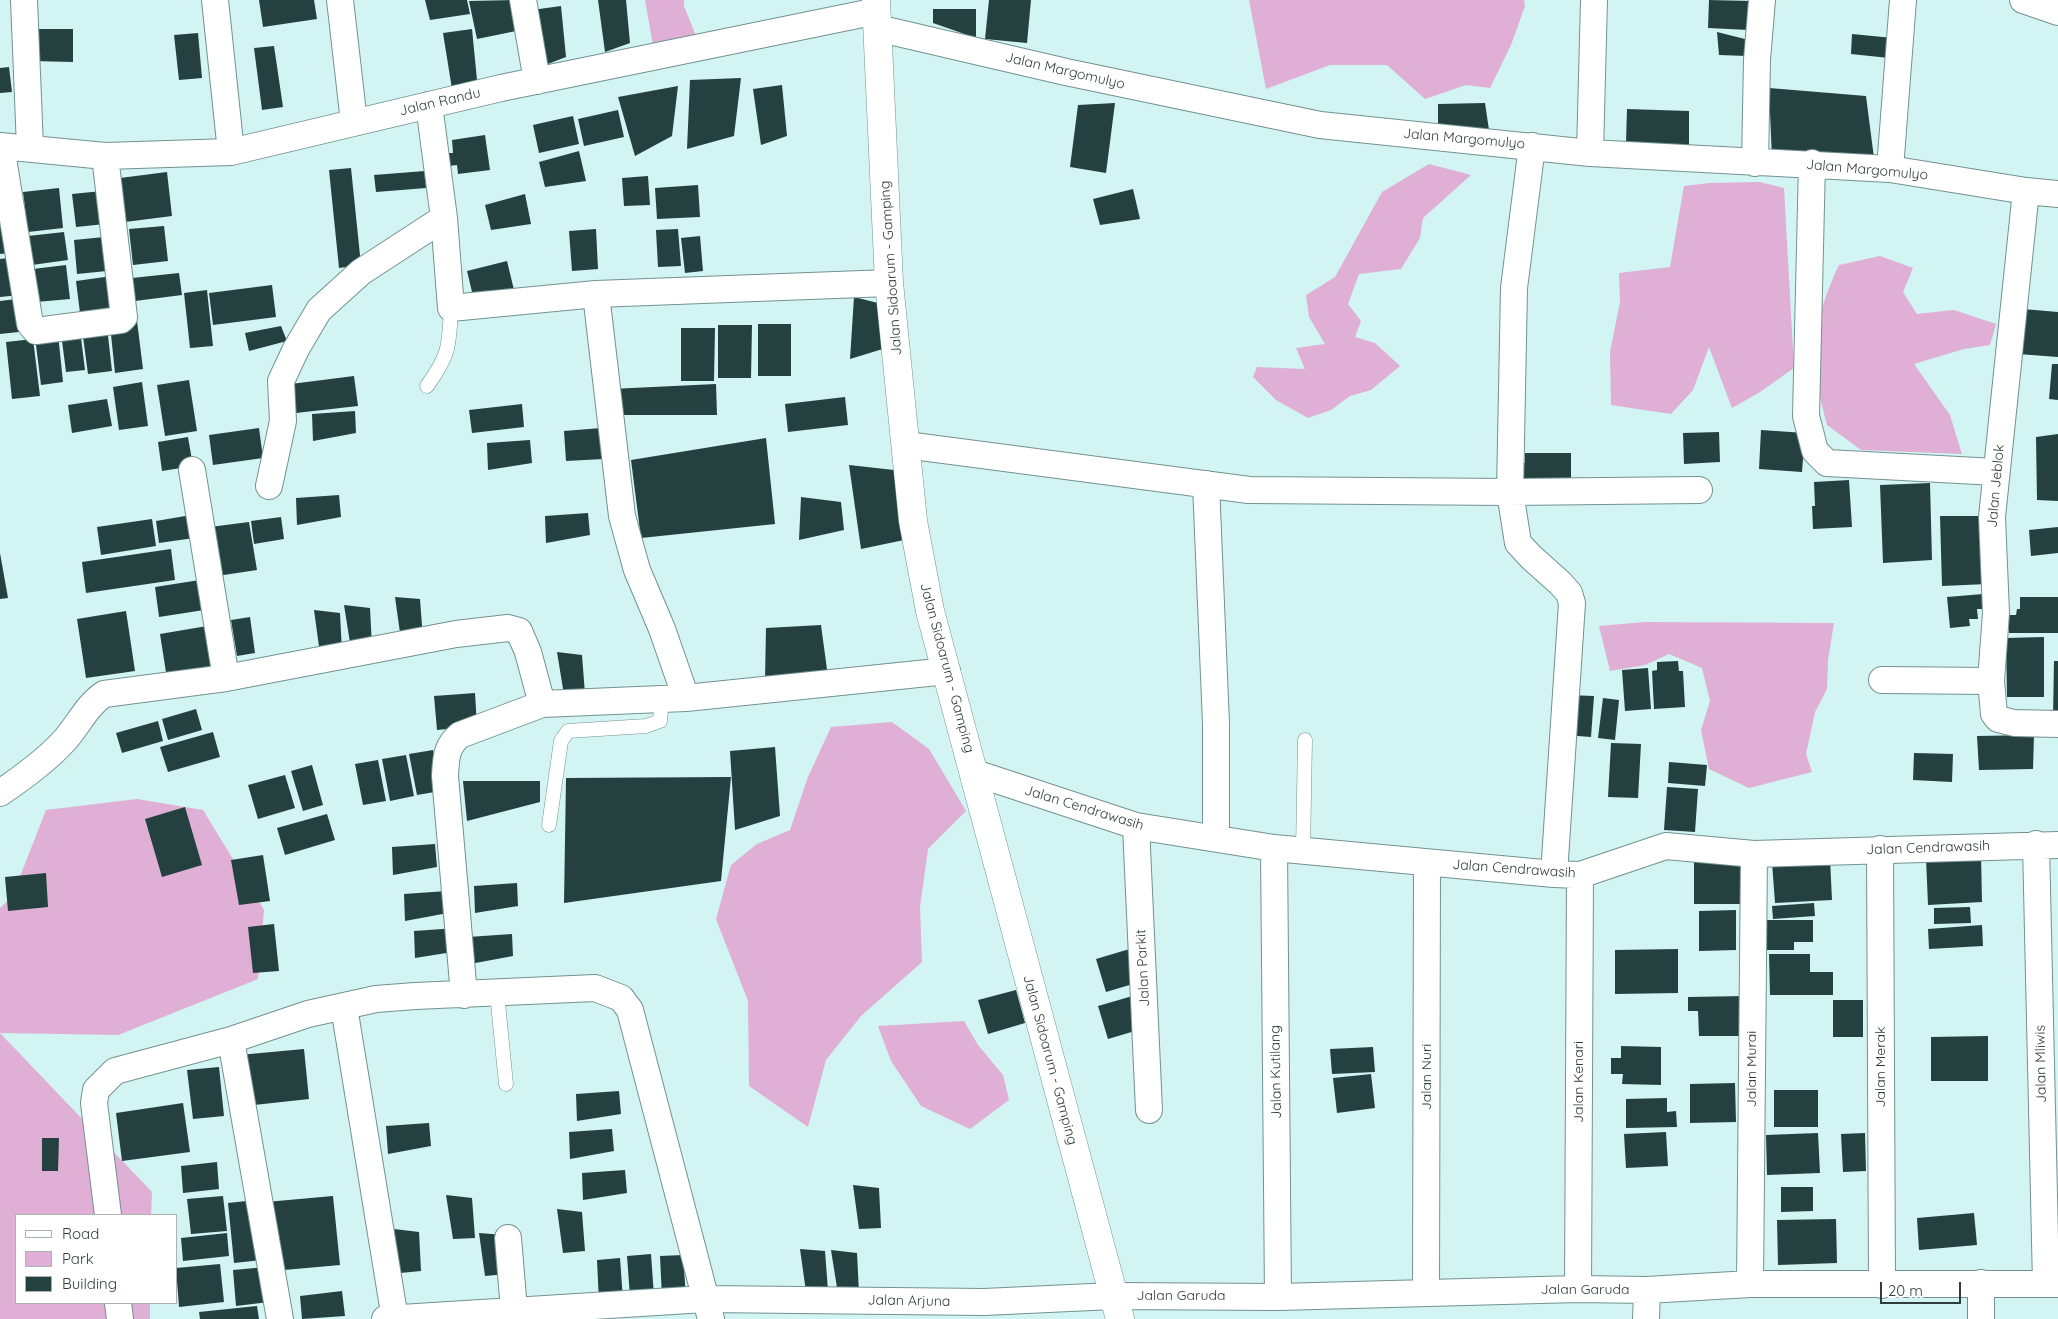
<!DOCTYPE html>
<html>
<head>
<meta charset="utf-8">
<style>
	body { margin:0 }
	#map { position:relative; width:2058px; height:1319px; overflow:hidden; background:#d2f4f2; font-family:Quicksand,sans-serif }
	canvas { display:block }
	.legend { position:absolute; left:15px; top:1214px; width:162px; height:90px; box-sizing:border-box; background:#fff; border:1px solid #acb1b1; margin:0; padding:6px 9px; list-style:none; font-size:15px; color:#303d3d }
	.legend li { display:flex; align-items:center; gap:10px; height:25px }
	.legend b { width:25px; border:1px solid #acb1b1 }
	.scale { position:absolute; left:1880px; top:1282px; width:81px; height:22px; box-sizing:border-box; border:2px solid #303d3d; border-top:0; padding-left:6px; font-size:15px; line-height:18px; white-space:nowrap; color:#303d3d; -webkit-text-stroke:4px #fff; paint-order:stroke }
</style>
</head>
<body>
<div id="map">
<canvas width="2058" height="1319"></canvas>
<ul class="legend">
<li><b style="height:6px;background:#fff"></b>Road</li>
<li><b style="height:14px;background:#dfafd5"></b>Park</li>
<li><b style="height:14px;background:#244140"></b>Building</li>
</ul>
<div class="scale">20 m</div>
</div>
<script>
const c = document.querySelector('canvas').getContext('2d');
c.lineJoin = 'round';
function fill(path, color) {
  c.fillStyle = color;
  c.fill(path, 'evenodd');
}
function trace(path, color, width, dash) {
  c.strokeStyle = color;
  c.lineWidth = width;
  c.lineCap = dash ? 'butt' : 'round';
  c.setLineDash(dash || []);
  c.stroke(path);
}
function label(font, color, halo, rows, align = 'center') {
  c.font = font + ' Quicksand,sans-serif';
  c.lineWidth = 5;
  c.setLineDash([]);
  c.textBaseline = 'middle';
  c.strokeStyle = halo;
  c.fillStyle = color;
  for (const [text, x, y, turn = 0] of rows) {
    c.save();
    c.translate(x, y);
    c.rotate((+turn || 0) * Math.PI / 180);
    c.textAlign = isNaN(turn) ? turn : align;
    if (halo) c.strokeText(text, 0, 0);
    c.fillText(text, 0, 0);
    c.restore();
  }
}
fill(new Path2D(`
	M645 0H684V6L696 36 653 45Z
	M1249 0H1524L1525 6 1511 45 1490 88 1466 85 1425 99 1387 65H1330L1266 89Z
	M1429 164 1471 175 1423 218 1420 238 1401 269 1359 274 1348 304 1361 321 1355 337 1375 343 1400 366 1371 390 1350 396 1331 410 1308 418 1276 400 1253 377 1257 367 1305 369 1296 348 1325 344 1309 317 1306 295 1335 277 1382 192Z
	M1760 182 1784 188 1794 368 1760 392 1732 408 1709 347 1693 390 1671 414 1611 405 1610 352 1620 302 1619 273 1670 267 1684 186 1710 183Z
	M1880 256 1913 268 1903 292 1917 314 1954 310 1996 324 1990 345 1964 349 1914 364 1950 415 1962 454 1861 450 1827 425C1821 401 1812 369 1813 345 1814 326 1830 283 1839 265Z
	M1645 622 1834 623 1828 660 1827 689 1815 712 1806 754 1812 772 1749 788 1709 769 1701 730 1710 701 1702 668 1669 654 1645 665 1610 671 1599 626Z
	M892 722 929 749 966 811 928 849 920 907 922 962 861 1016 826 1060 808 1127 749 1086 748 1001 716 919 731 865 757 844 790 830 808 777 831 727Z
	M137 799 203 810 264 910 258 979 118 1035 0 1033 152 1192 151 1215H16V1303H150V1319H0V908L12 897 46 810Z
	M964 1021 978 1045 1003 1075 1009 1100 970 1129 921 1106 891 1061 878 1026Z`), '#dfafd5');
fill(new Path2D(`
	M259 0H314L317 19 263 27Z
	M425 0H467L470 14 430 20Z
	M515 0 521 30 477 39 469 1Z
	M598 0H626L630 43 605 52Z
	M989 0H1031L1027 43 985 39Z
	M1709 0 1751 1 1749 30 1708 28Z
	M561 6 566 57 540 67 532 10Z
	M933 9H976V38L933 23Z
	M32 29H73V62L32 61Z
	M472 29 477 80 452 89 443 33Z
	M1717 32 1749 40 1747 56 1719 55Z
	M198 33 202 78 179 80 174 35Z
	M1852 34 1893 38 1889 58 1851 54Z
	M274 46 283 107 262 110 254 48Z
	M9 67 12 92 0 93V68Z
	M741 78 734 136 687 149 690 80Z
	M782 85 787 136 761 145 753 89Z
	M678 86 672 136 635 156 618 97Z
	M1769 88 1866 96 1874 158 1772 159Z
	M1115 103 1106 173 1070 167 1078 105Z
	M1485 103 1489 130 1438 126V104Z
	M1627 109 1689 111V149L1626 143Z
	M618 110 624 137 584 146 578 119Z
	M573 116 579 144 539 153 533 125Z
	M485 135 490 170 458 174 457 165 448 166 447 153H453L452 140Z
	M579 151 586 181 545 187 539 162Z
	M351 168 361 265 339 268 329 170Z
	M425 171 426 188 376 192 374 175Z
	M167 172 172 216 125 222 120 178Z
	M648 176 650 205 624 206 622 178Z
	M698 185 700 217 657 219 655 188Z
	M59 188 63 228 28 232 23 192Z
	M1133 189 1140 219 1100 225 1093 199Z
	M102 191 105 224 76 227 72 194Z
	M525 194 531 224 491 230 485 205Z
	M0 218 10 253 0 254Z
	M164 226 168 261 133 265 129 229Z
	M596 229 598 269 572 271 569 231Z
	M678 229 681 266 658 267 656 230Z
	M64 232 68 260 32 265 28 236Z
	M700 236 703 271 685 273 681 238Z
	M104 237 107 271 77 274 74 240Z
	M16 257 20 295 0 297V259Z
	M507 261 514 290 473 296 467 271Z
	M66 265 70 299 36 302 33 269Z
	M179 273 182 295 135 301 132 278Z
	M112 276 117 317 81 321 76 281Z
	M272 285 276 317 213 325 209 293Z
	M207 290 213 346 190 348 184 293Z
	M854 297 886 305V348L850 359Z
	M24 298 28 331 0 334V301Z
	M2023 309 2058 312V357L2018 354Z
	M137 321 143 369 115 373 110 325Z
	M758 324H791V376H758Z
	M718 325H752L751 378H718Z
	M281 326 287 341 249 351 245 333Z
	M107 327 112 371 88 374 82 329Z
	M681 328H715L714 381H681Z
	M80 330 85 370 66 372 61 333Z
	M58 334 63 382 41 385 35 337Z
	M33 339 40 396 12 399 6 342Z
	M2052 364H2058V400L2049 399Z
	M354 376 358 406 287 414 283 385Z
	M189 380 197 431 165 436 157 385Z
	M142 382 148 426 119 430 113 387Z
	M716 384 717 415H613L611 389Z
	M845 397 848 425 788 432 785 404Z
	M107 399 112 426 72 433 68 405Z
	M522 404 524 427 472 433 469 410Z
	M355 411 356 433 313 441 312 414Z
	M259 428 263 458 213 465 209 435Z
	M601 428 603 459 566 461 564 431Z
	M1761 430 1805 433 1802 472 1759 469Z
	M1719 432 1720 462 1684 464 1683 433Z
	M2058 434V501L2037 500 2036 437Z
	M188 437 193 466 162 471 158 442Z
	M766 438 775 524 641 538 631 460Z
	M530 440 532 463 488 470 487 443Z
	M1525 453H1571V481H1516L1515 463H1525Z
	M849 465 894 470 904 540 861 549Z
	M1849 480 1852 527 1813 529 1812 506H1815L1814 482Z
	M1930 483 1932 560 1883 563 1880 485Z
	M339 495 341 517 297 525 296 498Z
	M801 497 841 502 844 530 799 540Z
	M588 513 590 535 546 543 545 516Z
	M197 514 201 537 159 543 156 521Z
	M1940 516H1986L1987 584 1942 586Z
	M281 517 284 539 254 544 251 521Z
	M152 519 156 546 101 555 97 527Z
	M249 522 257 570 217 576 210 527Z
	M2058 527V553L2031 556 2029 530Z
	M171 549 175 580 86 593 82 562Z
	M0 553 8 598 0 599Z
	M200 580 204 610 159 617 155 587Z
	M1983 594 1984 609H1977L1978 619H1969L1970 626 1950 628 1947 597Z
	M395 597 420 599 423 639 401 640Z
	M2020 597H2058V633H2009V615H2016L2017 609H2020Z
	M344 605 370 608 372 647 351 649Z
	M314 610 340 613 342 652 320 654Z
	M126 611 135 671 86 678 77 619Z
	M250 617 255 653 237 656 231 620Z
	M821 625 828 677 765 680 766 628Z
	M207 626 215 678 168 685 160 634Z
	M2044 637V697H2007L2006 638Z
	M557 652 582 655 585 694 564 695Z
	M1678 661 1679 671H1683L1685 707 1654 709 1652 671 1657 670V662Z
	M2054 661H2058V717H2053Z
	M1648 668 1651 709 1625 711 1622 670Z
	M475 693 477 726 437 730 434 696Z
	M1568 695 1594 696 1591 737 1565 735Z
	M1603 698 1619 700 1615 740 1598 738Z
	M196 709 202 730 168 740 162 719Z
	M158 721 163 741 122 753 116 733Z
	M213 732 220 757 168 772 160 747Z
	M2034 735 2033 769 1979 770 1977 736Z
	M1611 743 1641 744 1638 798 1608 797Z
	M775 747 780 816 735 830 730 751Z
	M433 750 441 791 417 795 409 754Z
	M1914 753 1953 754 1952 782 1913 780Z
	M406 755 414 796 390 801 382 759Z
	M378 760 386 801 363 805 355 764Z
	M1669 762 1707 765 1705 786 1668 783Z
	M312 765 323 805 303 811 291 771Z
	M285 775 295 808 258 819 248 785Z
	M731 777 721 881 564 903 566 778Z
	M463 781H540V802L467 821Z
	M1667 787 1698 789 1695 832 1664 830Z
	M185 807 202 865 162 877 145 819Z
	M327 814 335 840 285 855 277 828Z
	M435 844 437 867 393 875 392 847Z
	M263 855 270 901 239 905 231 860Z
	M1981 855 1982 902 1928 905 1926 858Z
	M1830 859 1832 900 1775 903 1772 862Z
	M1694 861H1746V904H1694Z
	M46 873 48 907 8 911 5 877Z
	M517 883 518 906 475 913 474 886Z
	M447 891 448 913 405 921 404 894Z
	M1814 903 1815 916 1773 919 1772 906Z
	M1970 907 1971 923 1934 924V908Z
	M1736 910V950L1699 951V911Z
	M1766 920H1813V942H1794V950H1766Z
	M274 924 279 971 253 973 248 927Z
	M1982 925 1983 946 1929 949 1928 929Z
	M457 928 459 951 415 958 414 931Z
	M512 934 513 956 470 964 468 937Z
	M1133 948 1143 981 1106 992 1096 959Z
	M1678 949V993L1615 994V950Z
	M1769 954H1810V972H1833V995H1770Z
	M1016 990 1025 1023 988 1034 978 1000Z
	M1136 995 1145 1028 1108 1039 1098 1006Z
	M1746 996 1747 1036H1699L1698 1011H1688V997Z
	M1833 1000H1863V1037H1833Z
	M1988 1036V1081H1931V1037Z
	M1621 1046 1661 1047V1085L1622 1084 1623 1074H1611V1058H1621Z
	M1373 1047 1375 1072 1332 1074 1330 1049Z
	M304 1049 309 1099 245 1106 239 1055Z
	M219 1067 224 1116 193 1119 187 1070Z
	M1371 1074 1375 1108 1337 1113 1333 1078Z
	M1735 1083 1736 1122 1690 1123V1084Z
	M1774 1090H1818V1127H1774Z
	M619 1091 621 1114 577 1121 576 1094Z
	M1667 1098V1112L1676 1111 1677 1127 1626 1128V1099Z
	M183 1103 190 1152 122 1161 116 1113Z
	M429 1123 431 1146 388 1154 386 1126Z
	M612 1129 614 1151 570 1159 569 1132Z
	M1666 1132 1668 1166 1626 1168 1624 1134Z
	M1818 1133 1820 1173 1767 1175 1766 1135Z
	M1865 1133 1866 1171 1843 1172 1841 1134Z
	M42 1138H59L58 1171H42Z
	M217 1162 219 1189 183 1193 181 1166Z
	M625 1170 627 1193 583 1200 582 1173Z
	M853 1185 879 1188 881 1228 859 1229Z
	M1781 1187H1813V1211L1781 1212Z
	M446 1195 472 1198 475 1238 453 1239Z
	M223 1196 227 1231 191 1234 187 1199Z
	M333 1196 340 1265 273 1271 266 1202Z
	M256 1200 262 1260 234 1263 228 1203Z
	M557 1209 582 1212 585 1251 563 1253Z
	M1974 1213 1977 1245 1919 1250 1917 1218Z
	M1836 1219 1837 1263 1778 1265 1777 1220Z
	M394 1229 419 1232 421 1271 400 1273Z
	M227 1233 229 1256 183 1261 181 1238Z
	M479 1233 504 1235 507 1274 485 1276Z
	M800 1249 825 1251 828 1291 806 1292Z
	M831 1250 857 1253 859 1293 838 1294Z
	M651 1254 654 1296 630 1297 627 1256Z
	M683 1255 686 1297 662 1298 660 1256Z
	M620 1258 623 1300 599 1302 597 1260Z
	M220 1264 224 1302 179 1307 176 1268Z
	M266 1267 269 1302 236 1306 233 1270Z
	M342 1291 345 1316 302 1319 300 1296Z
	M257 1306 259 1319H200L199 1312Z`), '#244140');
const service = new Path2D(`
	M427 386C450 354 449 346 451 308
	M549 825 561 741 568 731 646 726 660 721 662 699
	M1303 850 1305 740
	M497 993 506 1084`);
const minor = new Path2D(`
	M24 0 30 147
	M215 0 231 152
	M340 0 354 122
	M523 0 537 81
	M2023 0 2058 12
	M877 28 1066 72 1320 125 1590 153 1890 169 2026 191 2058 194
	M429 105 444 218 451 308 596 294 889 283
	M0 146 105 156 231 152 501 88 877 11
	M1 146 30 324 36 331 121 320 124 317 105 156
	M1532 146 1514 288 1510 492 1518 543 1531 557 1560 583 1569 593 1572 603 1554 874
	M1590 153 1594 0
	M1755 163 1757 60 1762 0
	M1812 163 1806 416 1815 451 1827 463 1996 472
	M1890 169 1903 0
	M2026 191 1992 517 1996 613 1991 681 1994 714 1998 719 2014 723 2058 724
	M596 294 622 516 637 570 662 629 686 698
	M906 445 1249 490 1510 492 1699 490
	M192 470 226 678
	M1206 484 1216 724V838
	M269 486 283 421 281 381 296 349 319 310 361 272 444 218
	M1882 680 1991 681
	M975 773 1136 826 1274 848 1554 874 1580 875 1666 846 1754 854 2058 845
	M0 793C22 778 46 761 64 741 78 726 86 706 104 694L226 678 456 634 508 628 519 631 528 652 542 704
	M1136 826 1149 1110
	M2036 844 2046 1284
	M1274 848 1278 1297
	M1880 849 1882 1285
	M464 995 445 776C446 758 446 746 460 735L542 704 686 698 947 671
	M344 1007 395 1319
	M231 1040 280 1319
	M108 1215 94 1103 96 1090 115 1071 231 1040 308 1014 376 999 415 996 595 988 621 998 630 1010 711 1319
	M508 1238 514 1310
	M1981 1283V1319
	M1750 1284 1754 854
	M1578 1289 1580 875
	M1426 1292 1427 863
	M118 1303 120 1319
	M385 1319 705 1299 984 1302 1113 1296 1278 1297 1578 1289 1647 1290 1750 1284H2058
	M1646 1319 1647 1290`);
const secondary = new Path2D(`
	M876 0 889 283 913 521 930 611 1120 1319`);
trace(service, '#739291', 15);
trace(minor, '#739291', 28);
trace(secondary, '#739291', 29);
trace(service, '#fff', 14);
trace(minor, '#fff', 26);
trace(secondary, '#fff', 28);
label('14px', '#303d3d', '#fff', [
	["Jalan Margomulyo",1065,71,13],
	["Jalan Randu",440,102,-13],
	["Jalan Margomulyo",1464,139,5],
	["Jalan Margomulyo",1867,170,5],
	["Jalan Sidoarum - Gamping",891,268,-94],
	["Jalan Jeblok",1996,486,-85],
	["Jalan Sidoarum - Gamping",947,668,75],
	["Jalan Cendrawasih",1084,808,17],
	["Jalan Cendrawasih",1928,848,-2],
	["Jalan Cendrawasih",1514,869,4],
	["Jalan Parkit",1143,968,-93],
	["Jalan Sidoarum - Gamping",1050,1060,75],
	["Jalan Mliwis",2041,1064,-91],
	["Jalan Merak",1881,1067,-90],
	["Jalan Murai",1752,1069,-90],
	["Jalan Kutilang",1276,1072,-91],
	["Jalan Nuri",1427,1077,-90],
	["Jalan Kenari",1579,1082,-90],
	["Jalan Garuda",1585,1290],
	["Jalan Garuda",1181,1296],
	["Jalan Arjuna",909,1301,1]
]);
</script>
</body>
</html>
